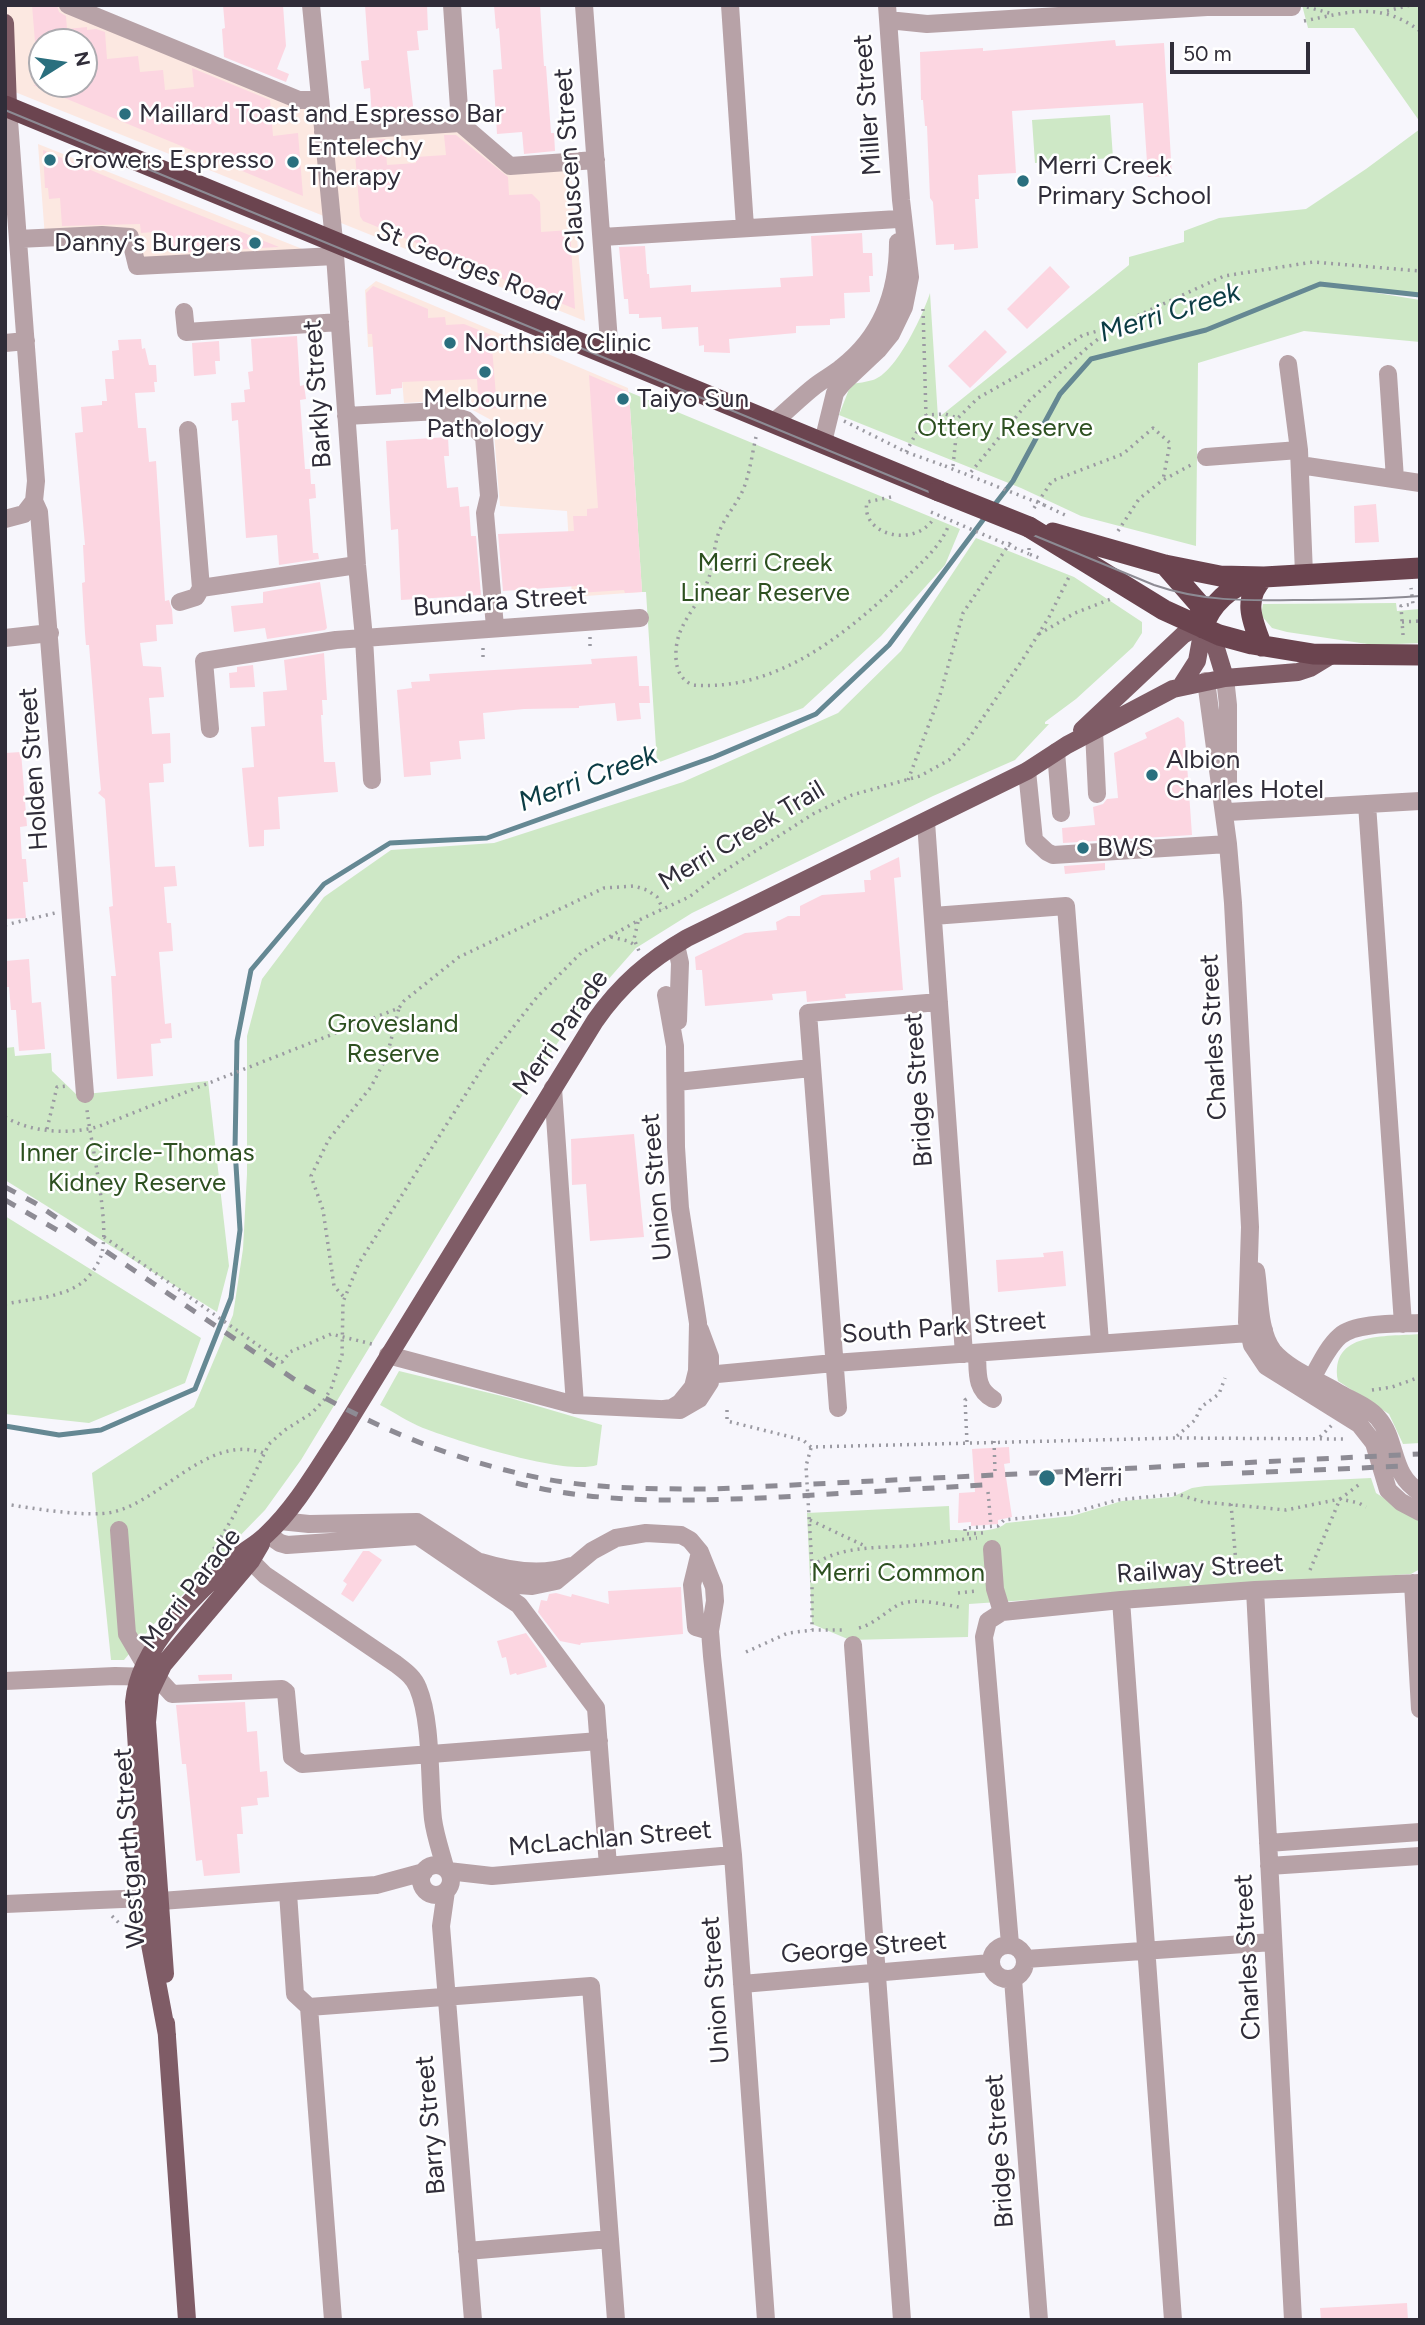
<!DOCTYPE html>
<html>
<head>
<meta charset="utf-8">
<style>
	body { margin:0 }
	#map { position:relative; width:1425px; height:2325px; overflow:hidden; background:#f7f6fc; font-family:Figtree,sans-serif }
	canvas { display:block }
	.frame { position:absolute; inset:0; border:7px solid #302d39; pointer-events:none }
	.north { position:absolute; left:28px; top:28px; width:70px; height:70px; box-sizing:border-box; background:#fff; border:2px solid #acabb0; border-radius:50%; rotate:78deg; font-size:19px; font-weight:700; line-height:28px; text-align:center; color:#302d39 }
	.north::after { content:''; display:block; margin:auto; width:24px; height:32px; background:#2a6f7e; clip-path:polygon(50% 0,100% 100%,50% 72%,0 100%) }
	.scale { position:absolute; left:1170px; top:42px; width:140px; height:32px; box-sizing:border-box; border:4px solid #302d39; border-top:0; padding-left:9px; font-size:21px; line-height:24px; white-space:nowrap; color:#302d39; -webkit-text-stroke:5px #fff; paint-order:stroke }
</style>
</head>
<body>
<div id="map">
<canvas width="1425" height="2325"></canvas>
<div class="frame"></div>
<div class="north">N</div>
<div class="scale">50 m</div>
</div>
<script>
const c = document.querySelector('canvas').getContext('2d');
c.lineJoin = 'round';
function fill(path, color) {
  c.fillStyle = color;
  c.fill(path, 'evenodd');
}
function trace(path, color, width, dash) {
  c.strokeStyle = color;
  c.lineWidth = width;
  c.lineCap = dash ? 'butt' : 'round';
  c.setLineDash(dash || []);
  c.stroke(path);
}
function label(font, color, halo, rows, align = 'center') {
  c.font = font + ' Figtree,sans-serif';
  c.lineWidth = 5;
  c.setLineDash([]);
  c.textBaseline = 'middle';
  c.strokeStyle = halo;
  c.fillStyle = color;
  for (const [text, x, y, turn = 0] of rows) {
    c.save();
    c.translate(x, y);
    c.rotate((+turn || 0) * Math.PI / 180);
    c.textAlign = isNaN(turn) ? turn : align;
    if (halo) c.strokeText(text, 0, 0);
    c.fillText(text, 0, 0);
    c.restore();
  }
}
fill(new Path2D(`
	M5 5H66L351 127 470 123 514 161 569 156 585 321 5 88ZM42 42H84V84H42Z
	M38 144 305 250 137 266 129 237 45 238Z
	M376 281 628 388 642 592 572 597 567 511 500 506 493 421 454 400 404 403 399 345 368 347 365 290Z`), '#fce8e1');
fill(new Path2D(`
	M1302 5H1420V122L1354 28H1308Z
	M1110 115 1113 158 1035 163 1032 120Z
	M1420 129V295L1340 287 1420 300V342L1304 331 1198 363 1196 546 1081 516 1021 488 839 415 851 384C858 383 866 382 873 380 896 373 923 315 930 293L938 418 1129 265V257L1184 242V231L1219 218 1306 209 1366 169Z
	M629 392 960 529 945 565 881 636 803 708 657 763 646 592H642Z
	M976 538 1074 577 1142 622V633L1133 647 1076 699 1045 722V724H1049L1015 760 933 796 692 913 636 948 576 1016 528 1086 301 1460 265 1510 154 1624 124 1660H111L92 1473 194 1407 233 1315 243 1249 247 1174V1036L262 979 324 897 391 850 494 843 683 782 838 713 901 651Z
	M1396 603 1397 611 1420 609V643L1374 645 1287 632 1272 628 1261 615 1263 604Z
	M14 1047 15 1056 51 1053 52 1071 77 1095 208 1081 229 1266 217 1312 5 1180V1048Z
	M5 1216 201 1338 185 1383 89 1423 5 1414Z
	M1420 1334V1443L1403 1444 1389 1414 1338 1381C1329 1331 1386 1337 1420 1334Z
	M399 1371 510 1398 602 1425 597 1465C566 1476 457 1441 423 1428 408 1422 394 1412 380 1405Z
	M1371 1478 1376 1493 1420 1521V1569L1411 1574 969 1604 968 1637 850 1640 812 1624 807 1513 949 1506 950 1530C966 1530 994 1534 1006 1523L1072 1516 1122 1501 1172 1497 1192 1488 1205 1486Z`), '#cee8c6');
trace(new Path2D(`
	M992 508 1013 481 1060 394 1091 359 1206 330 1320 284 1420 295
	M5 1426 59 1435 101 1430 195 1389 231 1298 240 1230 235 1149 237 1041 251 970 324 884 390 843 487 838 714 757 816 714 889 645 986 516`), '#658893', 5);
fill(new Path2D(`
	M32 5 57 6 59 12 66 16 67 29 87 27V30L96 29 105 32 107 59 138 56 140 72 163 70 165 90 194 87 192 68 270 100 273 136 298 133 303 196 33 85 84 84V42H35Z
	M223 5H283L286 46 277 69 289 74 286 82 224 57 222 29 225 28Z
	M365 5H384V7L427 5 428 30 417 31 419 50 407 51 414 115 372 117 370 88 364 89 361 61 369 60Z
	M494 5H540L544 66H546L551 133H554L555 151 524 154 522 132 497 134 493 70 502 69 499 28 496 29Z
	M1115 40 1116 46 1164 43 1172 176 1148 177 1143 103 1012 111 1016 173 978 175 979 199H975L978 248 954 250V244L936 245 933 202 930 198 927 126H925L923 100H921L920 52 983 48V51Z
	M444 135H456L508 177 509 195 532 194 540 202 541 232 570 230 575 309 502 279 501 270 485 271 363 221 360 216 354 141 385 139 387 165 416 163V157L446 155Z
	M43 150 167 202 279 247 171 253 170 241 155 243 154 232 141 233 140 224 62 226 60 198 49 199 48 188H45Z
	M862 233 863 253H872L873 276H869L870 292 844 293 845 318 830 319V325L796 326V333L729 339 730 353 704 352V345L699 346 698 327 662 329 661 317 639 318V314H629L628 299H624L619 247 645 246 647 274H649L650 288 691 285V292L726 290 781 287 780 278 813 276 811 236Z
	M1050 266 1070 287 1027 329 1007 309Z
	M373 286 428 309V318L445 317 446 325 464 324 491 335 497 408 479 410 477 379 402 382V388L391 389V394L376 395 372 334H368L366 293Z
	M985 330 1007 352 970 388 948 366Z
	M297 336 300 386 304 385 306 399 300 400 305 469H310L311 484H315L316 498 309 499 313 553H318L319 559 279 565 277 535 246 538 238 420 232 421 231 403 245 402 244 390 250 389 248 372 253 371 251 339Z
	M141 339 142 349 145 348 149 365H156L157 382H154L155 392 135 393 138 428H146L149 462 156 461 165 601 169 600 172 610 173 624 156 625 157 641 140 643 143 666 161 667 164 697 149 698 152 734 170 733 171 763 163 764 164 782 149 783 155 867 175 866 177 886 164 887 167 923H171L173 951 159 952 165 1024 171 1023 172 1038 160 1039 161 1043 151 1044 153 1076 117 1079 111 976H116L109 907 113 906 105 799 98 793 101 790 99 769 89 645H86L85 633 82 583 85 582 83 545H85L75 433 83 432 81 407 102 405V401H107L105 379H114L112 351 119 350 118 340Z
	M219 341 220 361H215L216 374 194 376 192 343Z
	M589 375 629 392 642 592 625 593 624 590 578 593 577 586 503 591 498 534 574 531 573 516H587V509L598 508Z
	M448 437 449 456H444L447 488 458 487 460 507 469 506 471 536H476L481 595 401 600 398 529 391 530 386 441Z
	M1376 504 1379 542 1355 543 1354 506Z
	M320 582 327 628 325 630 267 639 265 628 234 632 231 606 263 603V592Z
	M324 653 327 700H322L323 715H321L324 762H335L338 792 278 797 280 829 264 830V846L249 847 242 768 254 767 251 727 265 726 263 692 287 690 284 660Z
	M637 656 639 686H649L650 703H639L641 719 617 721 615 703 579 706V708L524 709 483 713 485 739 459 741 461 759 430 762 431 775 404 777 397 690 412 688 411 682 430 681 429 674 592 664 591 659Z
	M253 665 255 687 230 688 229 673 237 672V667Z
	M1178 717 1184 722 1192 835 1063 843 1062 828 1095 825 1093 807 1103 804 1107 799 1118 798 1114 753 1147 738 1145 733Z
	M21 752 27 826 20 827 22 859H26L27 871 28 882H23L26 918 5 919V753Z
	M899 857 901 877 894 878 903 990 845 994 846 998 807 1002 806 991 772 994 773 1000 705 1006 702 970H696L695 957 745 933 777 930 776 922 788 916H800V906L822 895 865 892 864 880H871L870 871Z
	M1105 863V870L1065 874 1064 866Z
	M29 959 32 1003 41 1002 45 1049 19 1051 16 1010H11L9 987H5V961Z
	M634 1134 644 1237 590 1241 586 1184 572 1185 571 1139Z
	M1063 1251 1066 1286 998 1292 996 1260 1044 1257 1043 1253Z
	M1009 1447 1010 1463 1004 1464 1012 1517 998 1520V1524L971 1526V1522L958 1523 959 1493 975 1492 972 1449Z
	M363 1551H369L382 1560 353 1602 341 1594 347 1584 343 1581Z
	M681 1587 683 1634 581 1643 580 1645 560 1641 538 1612 541 1600 547 1601 549 1594 556 1593 571 1597 572 1594 609 1604 608 1591Z
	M526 1633 544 1658 547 1667 517 1675 516 1673 510 1675 506 1657 502 1658 497 1641Z
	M232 1674V1680L199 1681 198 1675Z
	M245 1702 247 1732 257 1731 260 1772 267 1771 269 1797 257 1798 258 1805 241 1807 243 1834H237L240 1873 204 1876 202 1860 196 1861 186 1764H182L176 1705Z
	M1407 2303 1408 2320H1321L1320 2308Z`), '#fcd6e1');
trace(new Path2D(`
	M1307 7 1333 14
	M1387 11 1411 5
	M1304 21C1349 12 1380 1 1420 31
	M923 309 926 415 945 414 958 418
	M844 421 906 452 945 466
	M756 437C752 454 750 473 743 490 736 505 725 517 719 532 713 548 714 565 708 580 698 610 674 623 676 659 677 671 681 679 692 685 776 692 845 635 902 581 919 565 941 547 949 524
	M906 452 926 415
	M953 466 958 418 978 398 1042 362 1083 335 1113 327
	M971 472 1029 401 1089 346 1115 326 1224 276 1313 262 1420 271
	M891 497 867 502C860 535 915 549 934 518
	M1044 505 1065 515
	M1034 508 1052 481 1123 454 1153 428 1170 443 1163 480
	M1118 531 1139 499 1163 480 1191 465
	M1029 548V554L1039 558
	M1402 622 1420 621
	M1039 634 1075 613 1111 599
	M1403 635 1401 606 1413 604 1411 588
	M590 637V650
	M483 648V657
	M908 780 940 695 963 613 1012 540
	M638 922 634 939 639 951
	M5 925 55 913
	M611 937 628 941 635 945
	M342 1015 347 1028
	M5 1117C32 1133 71 1135 100 1126L399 1008 404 1001 459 957 604 888 634 886 647 890 657 897 663 909
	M47 1129 57 1087 68 1086
	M104 1237 282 1362 290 1352 331 1334 376 1345
	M343 1296 334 1286 323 1210 311 1176 329 1139 371 1087 387 1056 399 1008
	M5 1304C30 1299 62 1298 83 1282 90 1276 98 1265 101 1256 111 1226 91 1145 87 1110
	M1372 1390 1392 1387 1420 1377
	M727 1410V1421L803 1440 811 1447 1176 1438 1347 1439
	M1177 1436 1195 1420 1201 1407 1219 1394 1225 1378
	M1320 1437 1332 1425
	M994 1441 995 1471
	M967 1442 965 1400 970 1397
	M811 1448 806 1466 812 1566V1630
	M988 1492 991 1526
	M5 1504C30 1508 89 1518 113 1512 162 1501 209 1433 263 1453
	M1231 1504 1237 1575
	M810 1520 865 1546
	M983 1533 965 1534V1528L998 1526 1004 1520 1075 1512 1117 1500 1177 1494 1203 1502 1286 1510 1340 1499 1359 1503 1366 1507
	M210 1555 233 1517 269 1444 285 1430 312 1413 324 1400 331 1389 342 1355 343 1302 359 1263 488 1059 537 997 581 953 639 920 689 897 718 875 813 814 852 795 920 776 949 760 967 741 1023 659 1049 617 1070 575
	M812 1566C839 1546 875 1548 907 1546 930 1544 954 1540 977 1538
	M1310 1570 1340 1499 1361 1483
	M958 1593 977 1591
	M859 1628C874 1624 884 1613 898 1605 914 1597 941 1604 959 1607
	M746 1652 788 1633 812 1630H845
	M112 1916 120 1924H132`), '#9b9aa2', 3.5, [2, 5]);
trace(new Path2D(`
	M68 5 299 100H320
	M311 5 334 241 357 565 364 638 372 780
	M452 5 460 123 510 166 596 160
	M584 5 610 355
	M730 5 745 227
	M888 20 927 24 1207 7H1292
	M8 107 36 481 34 501 39 512 85 1094
	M323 132 460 123
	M602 237 898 219
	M18 239 102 235 130 237 137 266 335 256
	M184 312 186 332 340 322
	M5 343 26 341
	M1288 364 1299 450 1304 574
	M1388 374 1395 479
	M346 416 439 411 466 420 484 437 489 496 485 513 495 627
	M774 422C788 410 801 397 815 386 824 379 834 374 842 367 882 336 898 291 898 242
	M188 430 201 588 357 565
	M823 442 835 393 843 383 878 350 891 334 904 307 910 277 901 200 887 5
	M1206 457 1299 450
	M1300 465 1420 483
	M5 519 24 514 34 501
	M180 602 196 597 201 588
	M5 638 50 633
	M1225 678 1228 705V785
	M1206 681 1228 844 1233 903 1250 1227 1247 1322 1252 1345 1266 1366 1359 1424 1374 1443 1388 1490 1401 1502 1420 1512
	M210 729 204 661 336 640 640 618
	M1094 731 1097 794
	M1056 752 1061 813
	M1027 771 1034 840 1047 852 1053 855 1228 844
	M1367 804 1403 1324
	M1228 812 1420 801
	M926 822 964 1354
	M933 916 1066 906 1100 1342
	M676 945 680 963 678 1021
	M677 1082 811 1068
	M553 1088 575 1405
	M1256 1271C1260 1296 1258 1331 1273 1351 1288 1369 1317 1380 1337 1392 1350 1400 1368 1406 1378 1418 1398 1441 1390 1475 1420 1492
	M977 1353C978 1372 975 1389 993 1399
	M388 1355 575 1405 680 1410 699 1399 710 1382V1357L700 1330
	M696 1376 834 1363 1249 1333 1264 1330
	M1307 1387C1317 1371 1326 1348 1340 1336 1356 1322 1399 1324 1420 1323
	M838 1408 808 1013 939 1002
	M664 1409 672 1408 680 1403 693 1387 697 1371 698 1323 680 1208 676 1147 675 1046 666 995
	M280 1521 309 1524 417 1522 479 1562 500 1579 518 1585 532 1586 556 1581 592 1551 616 1538 646 1533 681 1535 690 1540 700 1552 714 1587 715 1601 710 1631 712 1656 733 1855 766 2320
	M119 1530 127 1634 144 1663 172 1694 282 1689 286 1692 292 1757 302 1764 599 1741
	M267 1534 280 1543 287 1545 418 1536 519 1605 596 1708 608 1866
	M992 1549 995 1589 1002 1612
	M700 1552 692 1585 696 1627 710 1631
	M251 1561 265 1575 396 1664C405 1671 414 1677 418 1688 432 1721 429 1782 433 1819 435 1835 441 1852 445 1867
	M481 1562C510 1571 542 1576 571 1566
	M1413 1583 1420 1709
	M1255 1590 1293 2320
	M1121 1600 1173 2320
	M853 1645 902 2320
	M5 1681 115 1676 152 1677
	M1268 1843 1420 1832
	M421 1880a15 15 0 1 1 30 0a15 15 0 1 1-30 0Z
	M1269 1866 1420 1856
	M448 1871 492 1876 733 1855
	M446 1891 441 1926 473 2320
	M288 1893 295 1994 309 2007 333 2320
	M161 1901 376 1885 424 1872
	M5 1904 146 1898
	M1010 1944 984 1637 988 1621 1002 1612 1121 1600 1255 1590 1420 1583
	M991 1962a17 17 0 1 1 34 0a17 17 0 1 1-34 0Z
	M1026 1959 1273 1942
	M1013 1979 1039 2320
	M742 1984 991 1963
	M309 2007 591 1986 616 2320
	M467 2251 610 2239`), '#b7a2a7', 18);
trace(new Path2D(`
	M5 23 8 107
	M1203 628 1214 642 1225 678
	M1181 686 1197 661 1203 628
	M1082 730 1183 635 1192 630 1203 628
	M165 1974 147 1722 150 1692 163 1665 251 1561 261 1544
	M166 2023 187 2320
	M167 2035 149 1939 134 1702C139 1646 197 1593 237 1557 247 1549 258 1543 267 1534 296 1507 318 1468 340 1435L595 1021C620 985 649 960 687 938L1027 771 1067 745 1173 689 1225 678 1298 672 1310 668 1333 654`), '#7f5c66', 18);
trace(new Path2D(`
	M5 106 939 491
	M1029 527 1164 610 1219 635 1252 644 1313 654 1420 655
	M1053 533 1165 565 1220 576 1264 577 1420 568
	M1166 566 1200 605 1203 628
	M1203 628C1210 604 1231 586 1255 579
	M1262 646C1252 621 1242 598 1264 577`), '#6b444f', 21);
trace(new Path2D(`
	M5 110 1154 585C1200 601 1246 601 1294 600 1336 600 1378 599 1420 596`), '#8d8b94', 2);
trace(new Path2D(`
	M5 1187 35 1203 304 1386C374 1427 446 1457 526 1475 586 1489 650 1489 712 1489L1420 1454
	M5 1200 57 1230
	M1242 1473 1406 1466
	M516 1483C603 1505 692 1501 781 1497 848 1493 916 1489 983 1485`), '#8d8b94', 5, [12, 12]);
trace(new Path2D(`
	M945 466 1044 505
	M931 512 1029 554`), '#9b9aa2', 3.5, [2, 5]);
trace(new Path2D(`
	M939 491 1029 527`), '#6b444f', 21);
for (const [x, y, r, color] of [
	[125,114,7,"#2a6f7e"],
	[50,160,7,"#2a6f7e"],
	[293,162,7,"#2a6f7e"],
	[1023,181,7,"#2a6f7e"],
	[255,243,7,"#2a6f7e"],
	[450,343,7,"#2a6f7e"],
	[485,372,7,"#2a6f7e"],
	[623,399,7,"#2a6f7e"],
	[1152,775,7,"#2a6f7e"],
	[1083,848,7,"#2a6f7e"],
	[1047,1478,9,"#2a6f7e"]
]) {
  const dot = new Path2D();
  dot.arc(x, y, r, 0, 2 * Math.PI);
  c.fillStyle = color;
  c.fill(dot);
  trace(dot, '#fff', 2.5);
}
label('26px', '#302d39', '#fff', [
	["Miller Street",868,105,-94],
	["Clauscen Street",570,161,-94],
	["St Georges Road",469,267,22],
	["Barkly Street",318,394,-94],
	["Bundara Street",500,602,-4],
	["Holden Street",34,769,-94],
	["Merri Creek Trail",742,836,-31],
	["Merri Parade",561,1033,-55],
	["Charles Street",1214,1037,-93],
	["Bridge Street",919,1090,-94],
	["Union Street",657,1187,-95],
	["South Park Street",944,1328,-4],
	["Railway Street",1200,1569,-4],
	["Merri Parade",191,1589,-52],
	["McLachlan Street",610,1839,-5],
	["Westgarth Street",130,1848,-94],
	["George Street",864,1948,-5],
	["Charles Street",1248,1957,-93],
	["Union Street",716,1990,-94],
	["Barry Street",431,2125,-95],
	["Bridge Street",1000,2151,-94]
]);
label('26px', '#302d39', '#fff', [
	["Maillard Toast and Espresso Bar",139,114],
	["Entelechy",307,147],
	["Therapy",307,177],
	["Growers Espresso",64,160],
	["Merri Creek",1037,166],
	["Primary School",1037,196],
	["Danny's Burgers",241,243,"right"],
	["Northside Clinic",464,343],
	["Melbourne",485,399,"center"],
	["Pathology",485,429,"center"],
	["Taiyo Sun",637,399],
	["Albion",1166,760],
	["Charles Hotel",1166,790],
	["BWS",1097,848],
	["Merri",1063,1478]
], 'left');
label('26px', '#2d5020', '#fff', [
	["Ottery Reserve",1005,428],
	["Merri Creek",765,563],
	["Linear Reserve",765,593],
	["Grovesland",393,1024],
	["Reserve",393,1054],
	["Inner Circle-Thomas",137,1153],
	["Kidney Reserve",137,1183],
	["Merri Common",898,1573]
]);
label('italic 28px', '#0b3c44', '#fff', [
	["Merri Creek",1170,313,-17],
	["Merri Creek",588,779,-20]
]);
</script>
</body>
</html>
